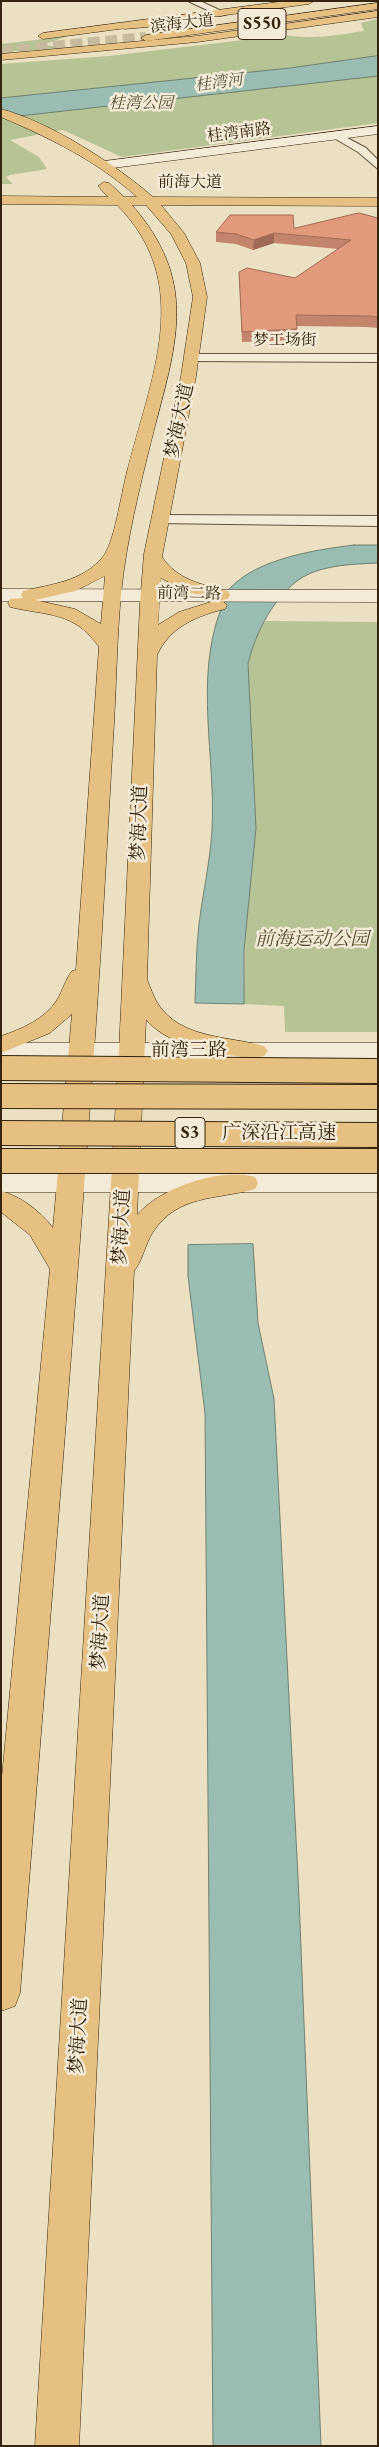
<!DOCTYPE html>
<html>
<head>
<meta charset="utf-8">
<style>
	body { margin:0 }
	#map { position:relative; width:379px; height:2447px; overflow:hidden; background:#ece0c2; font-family:"EB Garamond",serif }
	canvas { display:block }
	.frame { position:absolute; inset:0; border:2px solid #35250f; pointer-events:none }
</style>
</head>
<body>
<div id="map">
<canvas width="379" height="2447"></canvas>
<div class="frame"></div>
</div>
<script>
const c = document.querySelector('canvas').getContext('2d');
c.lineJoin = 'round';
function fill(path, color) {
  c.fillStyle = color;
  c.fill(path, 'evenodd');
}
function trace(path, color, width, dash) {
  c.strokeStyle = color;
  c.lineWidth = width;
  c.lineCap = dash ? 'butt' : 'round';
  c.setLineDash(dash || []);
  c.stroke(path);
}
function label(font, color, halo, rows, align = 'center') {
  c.font = font + ' "EB Garamond","Noto Serif SC",serif';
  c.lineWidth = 5;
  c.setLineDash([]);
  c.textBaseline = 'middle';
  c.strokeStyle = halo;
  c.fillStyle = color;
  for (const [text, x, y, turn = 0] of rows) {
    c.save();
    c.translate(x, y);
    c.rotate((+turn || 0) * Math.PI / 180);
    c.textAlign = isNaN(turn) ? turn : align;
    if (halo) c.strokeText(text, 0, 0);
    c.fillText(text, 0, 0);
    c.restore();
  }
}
fill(new Path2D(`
	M377 19H378V123L122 157 63 130 10 140 39 157 47 169 10 175 6 177 13 184H1V64L109 56 285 35C312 40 337 35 364 31L361 23Z
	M68 36 42 45 65 47 103 46 1 52V44Z
	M264 621 378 622V1032H285L284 1006 244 1004 248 664 252 647Z`), '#b5c395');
const water = new Path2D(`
	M378 56V76L1 118V98L290 68Z
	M354 545H378V563C354 564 323 565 303 577 275 594 255 633 248 664L256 828 244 950V1004L195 1003C196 977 196 950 199 924 203 892 210 862 212 830 216 757 194 679 221 609 224 602 226 593 230 588 259 558 315 550 354 545Z
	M253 1244 258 1323 274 1399 299 1898 321 2446H213L205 1413 188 1276V1245Z`);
fill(water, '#99bdb2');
trace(water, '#718071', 1);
trace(new Path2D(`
	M1 52 146 38`), '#c7bb9e', 12, [12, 5.5]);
const street = new Path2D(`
	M188 1H200L228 14 220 16Z
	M338 133 366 148 378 160V169L358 152 334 138V134Z
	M192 354H378V362L187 361 185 358Z
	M160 515 378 516V526L155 523 152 520 155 517Z`);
const secondary = new Path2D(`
	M378 126V134L105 169 99 165 105 161Z
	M1 589 378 590V602L1 601Z
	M1 1043H378V1059H1Z
	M1 1174H378V1192H1Z`);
const primary = new Path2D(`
	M286 1H314L309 4 43 39 38 36 43 33Z
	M378 11V17L197 42 1 60V54L197 36Z
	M1 109C50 122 115 164 153 197L378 198V206L161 205 184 233 200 263 207 297 196 376 162 557C177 580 203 585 228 591L230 595 228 599 222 600 227 605 225 609C196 616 170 627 157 655L147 979C150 987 153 996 158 1004 181 1039 228 1036 264 1046L268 1051 264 1056 255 1059C218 1053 173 1049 146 1020L137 1215C160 1188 220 1167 255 1177L258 1183 255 1189C216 1200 178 1194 153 1232 145 1244 143 1260 134 1271L79 2446H35L119 1051 140 604 144 554 181 376 193 297 186 263 171 234 146 205H132C197 280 178 339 155 426 143 473 131 521 124 569 117 619 117 672 114 723 108 823 103 923 96 1023 73 1346 46 1670 20 1993L15 2006 1 2011V1787L50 1269 30 1235 1 1212V1191C22 1197 40 1211 53 1228L72 1014 50 1033 1 1053V1036C22 1029 45 1019 57 1000 63 990 65 980 72 971L76 970 99 647C74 611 48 616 10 607L8 603 10 599 23 598 21 595 23 591C52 584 81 582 102 558 115 543 121 493 127 472 150 379 196 284 117 205L1 204V196L108 197 98 186 104 182 109 183 124 197H137C97 161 50 138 1 117ZM105 576 101 624 75 609 35 600 75 591ZM161 578 185 591 217 600 179 612 158 625Z`);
const highway = new Path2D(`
	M378 3V9L146 41 141 38 146 35Z
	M168 20 172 21V25L124 29 119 26 124 23Z`);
trace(street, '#63543c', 2);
trace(secondary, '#35250f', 1);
trace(primary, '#35250f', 1);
trace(highway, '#35250f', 1);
fill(street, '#f3ebd7');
fill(secondary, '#f3ebd7');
fill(primary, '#e6c081');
fill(highway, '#e6c081');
const highwayBridge = new Path2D(`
	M1 1068 378 1071
	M1 1096 378 1097
	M1 1133 378 1135
	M1 1161H378`);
trace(highwayBridge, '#35250f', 26, []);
trace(highwayBridge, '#e6c081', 24);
fill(new Path2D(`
	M378 218V328L366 327 297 326V340L242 342 239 272 295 278 338 249 274 243 253 250 236 244 216 242V232L294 228Z`), '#c3846b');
fill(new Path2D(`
	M274 233V243L253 250 254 240Z`), '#9f6b57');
const building = new Path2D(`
	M359 213 378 218V317L367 316 296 315 297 329 242 332 239 272 247 268 295 278 351 240 274 233 254 240 236 234 216 232 230 215H293L294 228Z`);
fill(building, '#e3997c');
trace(building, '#9f6b57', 1);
label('16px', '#35250f', '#f3ebd7', [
	["滨海大道",182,24,-6],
	["桂湾南路",239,133,-7],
	["前海大道",190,183],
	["梦工场街",285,341],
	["前湾二路",189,594,1]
]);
label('italic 16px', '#535340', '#f3ebd7', [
	["桂湾河",219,83,-7]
]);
label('italic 16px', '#554c30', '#f3ebd7', [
	["桂湾公园",141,104]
]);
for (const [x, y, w] of [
	[262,24,48],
	[190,1133,30]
]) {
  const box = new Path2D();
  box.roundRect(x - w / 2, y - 15.5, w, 31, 4);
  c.fillStyle = '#f3ebd7';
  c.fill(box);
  trace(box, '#35250f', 1);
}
label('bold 18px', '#35250f', null, [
	["S550",262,24],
	["S3",190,1133]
]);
label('19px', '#35250f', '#f3ebd7', [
	["梦海大道",180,421,-78],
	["梦海大道",140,823,-88],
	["前湾三路",189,1051],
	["广深沿江高速",279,1134],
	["梦海大道",122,1227,-87],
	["梦海大道",101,1632,-87],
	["梦海大道",79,2036,-87]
]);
label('italic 19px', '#554c30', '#f3ebd7', [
	["前海运动公园",312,940]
]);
</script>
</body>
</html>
